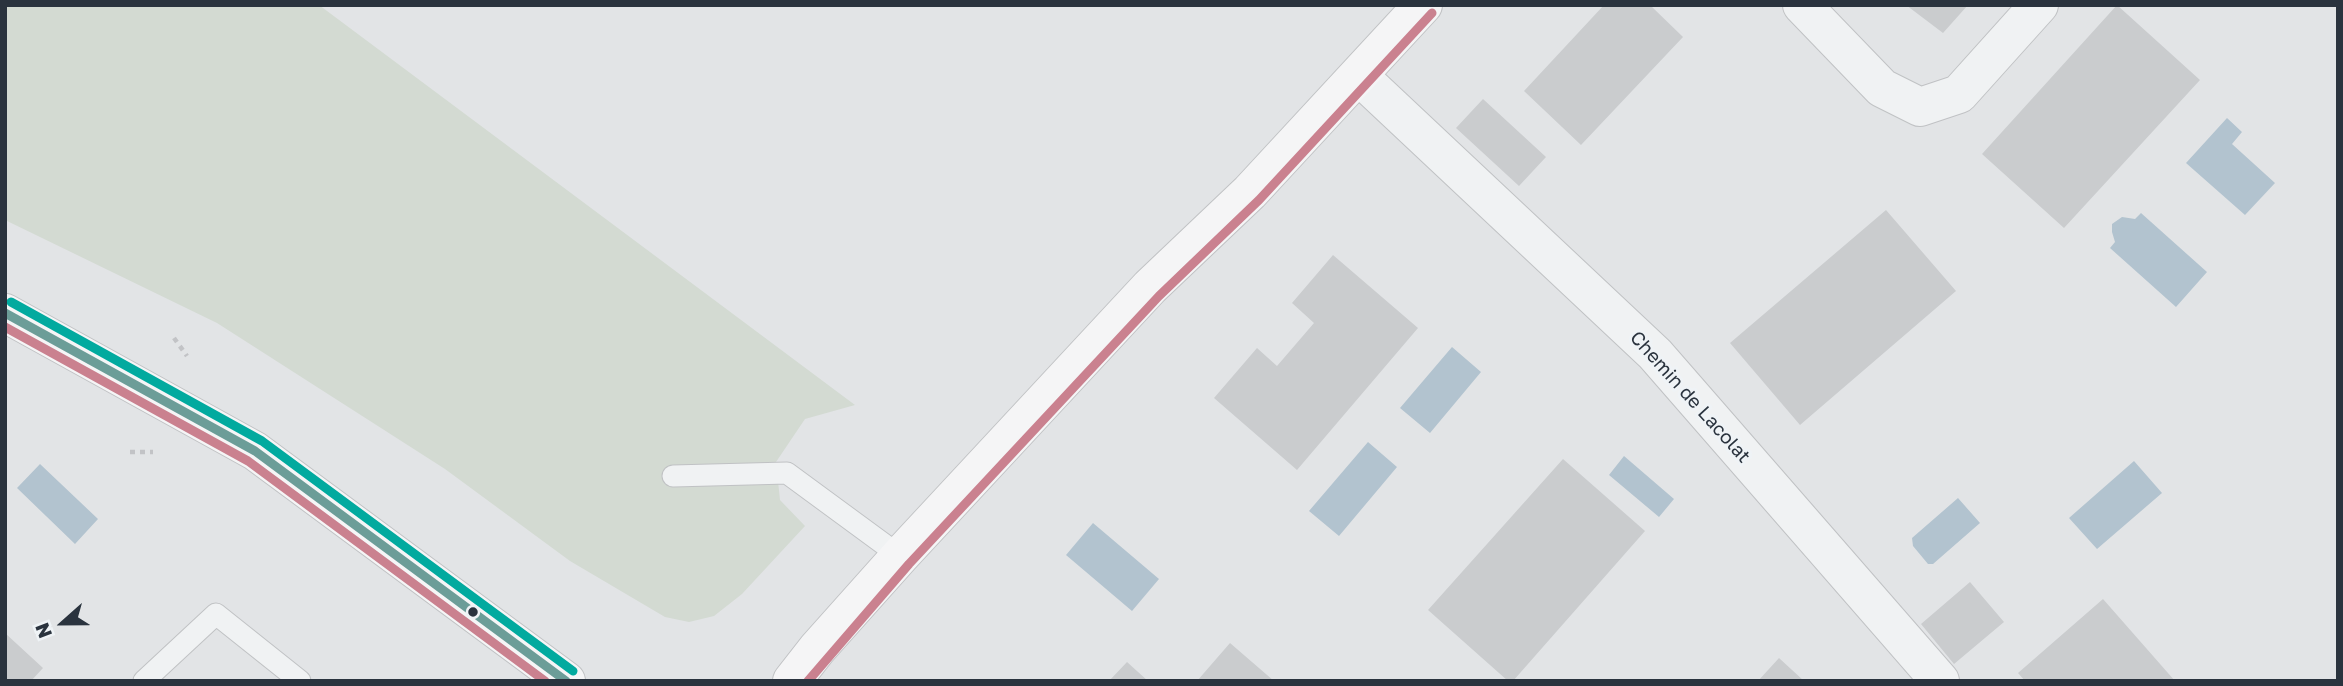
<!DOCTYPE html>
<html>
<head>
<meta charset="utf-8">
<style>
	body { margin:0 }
	#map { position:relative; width:2343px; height:686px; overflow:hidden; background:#e2e4e6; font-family:"Golos Text",sans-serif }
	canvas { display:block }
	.frame { position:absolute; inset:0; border:7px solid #2a333e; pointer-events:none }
	.north { position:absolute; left:28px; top:588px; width:70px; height:70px; -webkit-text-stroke:5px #eff3f6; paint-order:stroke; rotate:249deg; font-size:19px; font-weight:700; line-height:28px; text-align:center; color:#2a333e }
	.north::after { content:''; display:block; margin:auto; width:24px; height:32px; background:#2a333e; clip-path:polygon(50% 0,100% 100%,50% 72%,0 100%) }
</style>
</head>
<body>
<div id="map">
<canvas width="2343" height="686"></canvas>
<div class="frame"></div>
<div class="north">N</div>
</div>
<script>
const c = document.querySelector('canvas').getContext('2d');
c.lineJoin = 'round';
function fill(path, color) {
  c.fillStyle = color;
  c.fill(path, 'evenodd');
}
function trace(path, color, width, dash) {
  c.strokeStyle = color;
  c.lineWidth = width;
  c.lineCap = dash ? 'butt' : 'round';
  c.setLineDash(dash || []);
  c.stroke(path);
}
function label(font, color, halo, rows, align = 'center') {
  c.font = font + ' "Golos Text",sans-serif';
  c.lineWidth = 6;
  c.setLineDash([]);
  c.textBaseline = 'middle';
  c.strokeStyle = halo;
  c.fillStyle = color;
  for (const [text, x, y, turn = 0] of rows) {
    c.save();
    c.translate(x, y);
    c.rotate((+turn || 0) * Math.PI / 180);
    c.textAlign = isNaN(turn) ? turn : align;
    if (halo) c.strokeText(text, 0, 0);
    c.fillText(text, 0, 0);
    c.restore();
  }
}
fill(new Path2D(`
	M5 5H319L855 405 805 419 776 462 780 500 805 526 742 594 714 616 689 622 665 617 570 561 445 469 217 323 5 220Z`), '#d3dad2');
fill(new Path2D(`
	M2227 118 2242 132 2232 144 2275 183 2245 215 2186 163Z
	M2141 213 2207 272 2176 307 2110 248 2115 242 2112 232V224L2122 217 2135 219Z
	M1452 347 1481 372 1430 433 1400 408Z
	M1368 442 1397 467 1339 536 1309 511Z
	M1624 456 1674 499 1659 517 1609 475Z
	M2134 461 2162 493 2097 549 2069 518Z
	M40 464 98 519 75 544 17 488Z
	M1958 498 1980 523 1933 564H1928L1913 546 1912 538Z
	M1093 523 1159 579 1132 611 1066 555Z`), '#b2c3cf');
fill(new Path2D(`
	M1604 5H1650L1683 37 1581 145 1524 91Z
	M1906 5H1968L1943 33Z
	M2117 5 2200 80 2064 228 1982 154Z
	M1483 99 1546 157 1519 186 1456 128Z
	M1886 210 1956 291 1800 425 1730 343Z
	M1333 255 1418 328 1297 470 1214 398 1257 348 1277 366 1314 323 1292 303Z
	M1563 459 1645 531 1513 681H1508L1428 610Z
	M1970 582 2004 622 1954 664 1921 624Z
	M2103 599 2175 681H2025L2018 673Z
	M5 633 43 668 31 681H5Z
	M1230 643 1274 681H1197Z
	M1779 658 1804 681H1758Z
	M1127 662 1148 681H1109Z`), '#caccce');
const lane = new Path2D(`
	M673 476 787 473 900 556
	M144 681 216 614 300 681`);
const street = new Path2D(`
	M1802 5 1882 88 1920 107 1959 94 2039 5
	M1359 76 1655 354 1940 681`);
const secondary = new Path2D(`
	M5 313 255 451 566 681
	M792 681 817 649 900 556 1150 287 1250 192 1423 5`);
trace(lane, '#c0c2c4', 23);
trace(street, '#c0c2c4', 40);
trace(secondary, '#c0c2c4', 40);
trace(new Path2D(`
	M174 338 187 356
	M130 452H153`), '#c2c3c6', 4.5, [5, 5]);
trace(lane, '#f0f2f3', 21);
trace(street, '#f0f2f3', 38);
trace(secondary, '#f5f5f6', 38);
trace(new Path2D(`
	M5 313 255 451 566 681`), '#6c9d98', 9);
trace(new Path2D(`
	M5 327 248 461 545 681
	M808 681 909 564 1159 296 1259 200 1432 13`), '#ca818f', 9);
trace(new Path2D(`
	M11 302 262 441 573 671`), '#02aa9f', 9);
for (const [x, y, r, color] of [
	[473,612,6,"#2a333e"]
]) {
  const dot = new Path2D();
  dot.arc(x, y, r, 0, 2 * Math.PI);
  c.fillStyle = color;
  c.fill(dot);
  trace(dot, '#eff3f6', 2.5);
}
label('19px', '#2a333e', '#eff3f6', [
	["Chemin de Lacolat",1690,397,48]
]);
</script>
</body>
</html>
